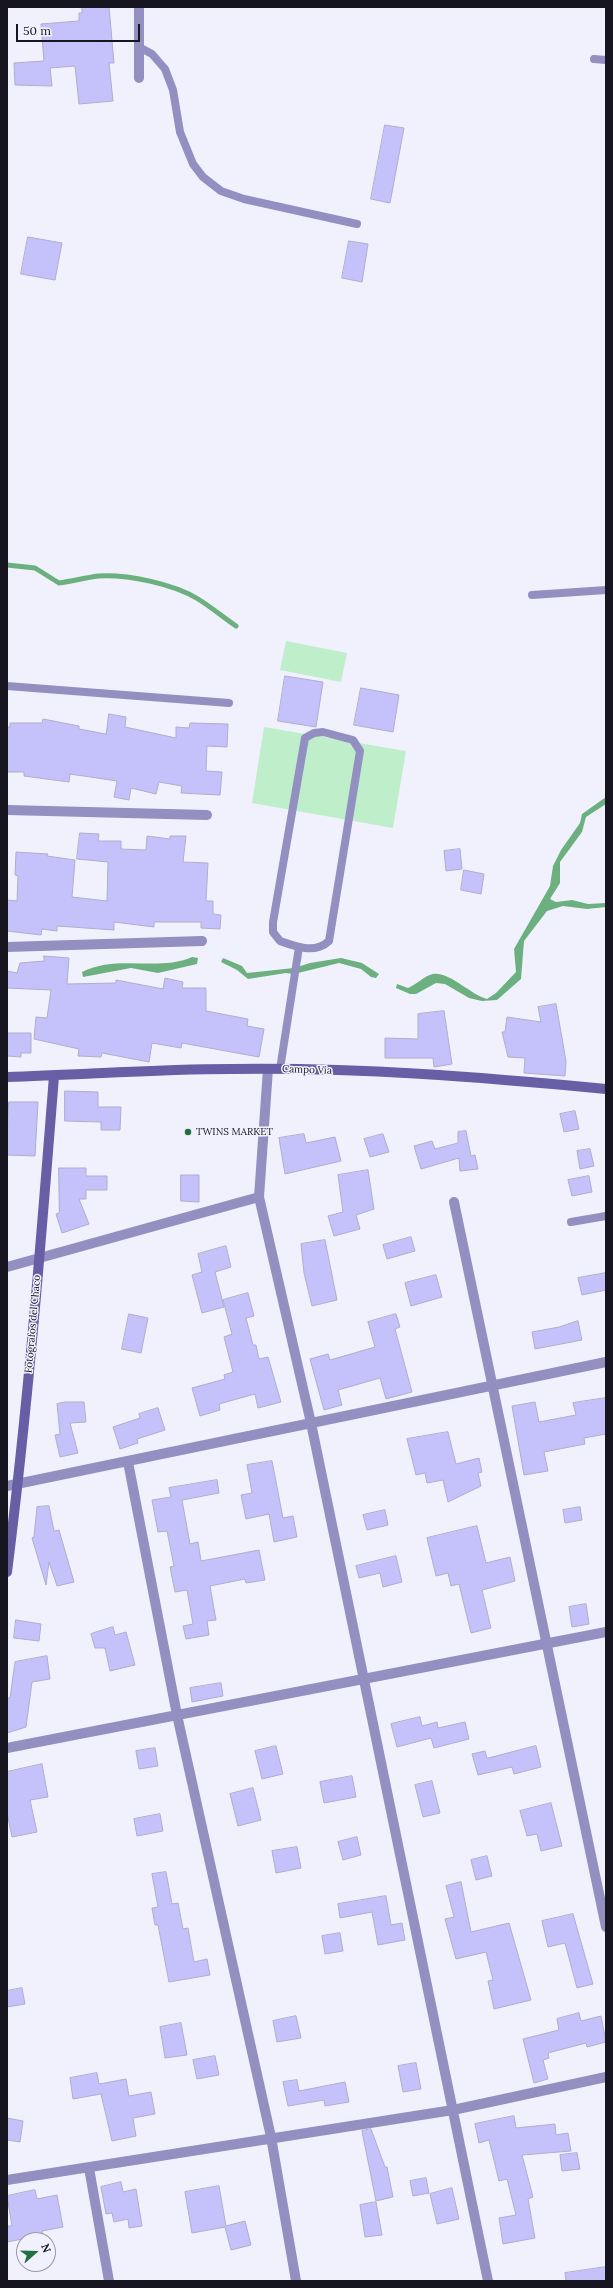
<!DOCTYPE html>
<html>
<head>
<meta charset="utf-8">
<style>
	body { margin:0 }
	#map { position:relative; width:613px; height:2288px; overflow:hidden; background:#f1f1fe; font-family:Lora,serif }
	canvas { display:block }
	.frame { position:absolute; inset:0; border:8px solid #161520; pointer-events:none }
	.north { position:absolute; left:16px; top:2232px; width:40px; height:40px; box-sizing:border-box; background:#f1f1fe; border:1px solid #9999a5; border-radius:50%; rotate:70deg; font-size:11px; font-weight:700; line-height:16px; text-align:center; color:#161520 }
	.north::after { content:''; display:block; margin:auto; width:14px; height:18px; background:#226f3f; clip-path:polygon(50% 0,100% 100%,50% 72%,0 100%) }
	.scale { position:absolute; left:16px; top:24px; width:124px; height:18px; box-sizing:border-box; border:2px solid #161520; border-top:0; padding-left:5px; font-size:12px; line-height:14px; white-space:nowrap; color:#161520; -webkit-text-stroke:3px #f1f1fe; paint-order:stroke }
</style>
</head>
<body>
<div id="map">
<canvas width="613" height="2288"></canvas>
<div class="frame"></div>
<div class="north">N</div>
<div class="scale">50 m</div>
</div>
<script>
const c = document.querySelector('canvas').getContext('2d');
c.lineJoin = 'round';
function fill(path, color) {
  c.fillStyle = color;
  c.fill(path, 'evenodd');
}
function trace(path, color, width, dash) {
  c.strokeStyle = color;
  c.lineWidth = width;
  c.lineCap = dash ? 'butt' : 'round';
  c.setLineDash(dash || []);
  c.stroke(path);
}
function label(font, color, halo, rows, align = 'center') {
  c.font = font + ' Lora,serif';
  c.lineWidth = 3;
  c.setLineDash([]);
  c.textBaseline = 'middle';
  c.strokeStyle = halo;
  c.fillStyle = color;
  for (const [text, x, y, turn = 0] of rows) {
    c.save();
    c.translate(x, y);
    c.rotate((+turn || 0) * Math.PI / 180);
    c.textAlign = isNaN(turn) ? turn : align;
    if (halo) c.strokeText(text, 0, 0);
    c.fillText(text, 0, 0);
    c.restore();
  }
}
fill(new Path2D(`
	M286 641 347 653 341 682 280 670Z
	M264 727 406 751 393 828 252 803Z`), '#bfeecb');
fill(new Path2D(`
	M606 797V804L586 817 582 832 560 862V883L550 899 556 902 572 900 588 904 606 903V907L587 909 563 906 547 911 524 941 521 979 497 1000 482 1001 469 998 445 984 436 983 416 994H410L396 988 397 984 408 988C416 985 424 976 433 974 449 971 471 995 487 999L496 993 516 972 514 949 550 886 553 866 561 850 580 823 582 814Z
	M192 957 198 958 197 964 158 973 131 968 83 977 82 972C118 954 158 972 192 957Z
	M223 958 242 966 247 973 294 968 310 963 341 958 362 963 379 974 376 978 371 977 361 969 339 963 294 974 286 973 248 979 237 970 221 962Z`), '#6cb07f');
trace(new Path2D(`
	M7 565 35 568 59 583C72 581 85 578 98 576 127 574 174 584 198 599 211 607 223 617 236 626`), '#6cb07f', 5);
const building = new Path2D(`
	M82 7H109L114 63H109L113 101 79 104 75 66 50 68 52 86 15 85 14 63 44 61 41 24 79 21V13H82Z
	M385 125 404 128 390 203 371 199Z
	M28 237 62 243 55 280 21 274Z
	M349 241 368 244 362 282 342 278Z
	M285 676 323 682 316 727 278 721Z
	M361 688 399 695 393 732 354 725Z
	M109 714 126 717 125 727 176 738V727L189 728 190 723 228 724 227 747 207 746 206 771 222 772 220 795 181 793 182 786 159 782 156 794 131 788 129 800 114 797 117 781 70 774 69 782 24 776V772H7V727H10V723H42L43 719 79 726V729L106 734Z
	M80 833 99 834 98 841H121V849L146 850 147 836 170 839V836H186L183 862 208 863 206 901H213V914L221 915 220 929 201 928V922H154V927L114 922V930L57 926V931L42 929 41 935 7 931V900L17 901 18 876 15 875 16 852 48 854 47 856 75 860 72 897 107 901 108 862 77 859Z
	M460 849 462 869 446 871 444 851Z
	M464 870 484 874 481 894 461 890Z
	M44 956 69 958 67 984 116 983V980L163 989 165 978 183 982 182 988H206V1011L248 1019 247 1026 264 1029 259 1057 182 1043 181 1048 152 1043 149 1062 102 1053 101 1057 78 1056 79 1049 34 1039 36 1017 47 1018 51 990 7 988V971L17 973 20 963 44 961Z
	M556 1004 566 1061 565 1076 524 1073 525 1058 508 1057 502 1032H505L507 1017 541 1022 538 1007Z
	M444 1011 452 1064 434 1067 433 1058H385V1038L418 1039V1014Z
	M7 1033H31V1053H21V1057L7 1056Z
	M65 1091 98 1092V1107H121L120 1130H101V1122L65 1121Z
	M9 1102H38L35 1156 7 1155Z
	M575 1111 579 1129 564 1132 560 1114Z
	M466 1131 471 1156 475 1155 478 1169 460 1171 459 1158 421 1169 414 1146 432 1141 435 1149 458 1143V1132Z
	M304 1134 306 1143 335 1137 341 1161 285 1174 279 1138Z
	M383 1134 389 1152 370 1157 364 1139Z
	M590 1149 594 1166 580 1169 577 1151Z
	M59 1168H86V1176H107V1190H86V1199H79L89 1224 62 1233 56 1214 59 1213Z
	M368 1170 374 1209 356 1215 360 1229 334 1236 328 1216 343 1212 338 1175Z
	M181 1175H199V1202L181 1201Z
	M589 1176 592 1192 572 1196 568 1180Z
	M411 1237 415 1251 387 1259 383 1245Z
	M325 1240 337 1300 312 1306 304 1273 301 1244Z
	M226 1246 231 1267 215 1272 224 1307 202 1313 192 1275 202 1272 198 1254Z
	M606 1273V1290L582 1295 578 1278Z
	M436 1275 442 1297 411 1306 405 1283Z
	M248 1293 254 1316 246 1318 253 1345H256L259 1359 268 1357 281 1402 258 1408 255 1394 219 1404 220 1410 200 1416 192 1388 225 1379 224 1375 233 1372 224 1337 232 1334 223 1300Z
	M129 1314 148 1318 141 1353 122 1349Z
	M396 1314 400 1327 395 1329 412 1392 386 1399 380 1378 338 1390 342 1405 324 1410 310 1359 328 1354 330 1360 375 1347 368 1322Z
	M578 1321 582 1340 535 1349 532 1332 559 1327Z
	M606 1398V1434L584 1438 585 1444 544 1452 548 1471 524 1475 512 1406 535 1402 539 1422 576 1415 573 1403Z
	M65 1402H84L86 1422 70 1423 78 1453 60 1457 55 1435 60 1434 57 1404Z
	M158 1408 165 1430 137 1439 138 1443 120 1449 113 1427 140 1418 139 1414Z
	M448 1432 456 1464 479 1458 482 1472 478 1473 481 1486 448 1502 443 1480 427 1483 425 1473 416 1475 407 1439Z
	M272 1461 283 1518 293 1516 297 1537 274 1542 269 1514 246 1519 241 1495 252 1493 247 1465Z
	M217 1480 219 1493 182 1500 190 1544 198 1542 201 1561 259 1550 265 1580 246 1583 245 1579 210 1586 216 1620 207 1621 209 1635 186 1639 183 1626 193 1624 187 1590 175 1592 170 1567 174 1566 167 1531 158 1532 152 1500 171 1497 169 1488Z
	M49 1506 54 1531 59 1530 74 1582 57 1586 49 1562 46 1585 32 1538 34 1537 37 1507Z
	M580 1507 582 1520 565 1523 563 1510Z
	M385 1510 388 1525 367 1530 363 1515Z
	M477 1526 486 1563 510 1557 515 1581 482 1590 491 1628 471 1633 459 1584 451 1586 448 1573 436 1576 427 1538Z
	M396 1556 402 1582 383 1587 380 1573 359 1578 356 1566Z
	M586 1604 589 1624 572 1627 569 1607Z
	M16 1620 41 1624 39 1641 14 1638Z
	M113 1627 115 1635 126 1632 135 1665 110 1671 105 1648H95L91 1634Z
	M47 1656 50 1679 32 1682 26 1727 7 1733V1698H10L15 1662Z
	M221 1683 223 1696 192 1702 190 1688Z
	M420 1717 422 1726 437 1722 438 1728 465 1722 469 1739 434 1748 431 1738 397 1747 391 1724Z
	M276 1746 283 1774 262 1779 255 1751Z
	M536 1746 541 1767 514 1774 512 1767 478 1775 472 1754 485 1751 487 1758Z
	M155 1748 158 1766 139 1769 136 1751Z
	M42 1764 48 1797 30 1800 37 1832 12 1837 7 1813V1772Z
	M352 1776 356 1797 324 1803 320 1782Z
	M432 1781 440 1813 423 1817 415 1785Z
	M253 1788 261 1820 238 1826 230 1794Z
	M551 1803 562 1846 541 1851 537 1834 527 1836 520 1811Z
	M160 1814 163 1831 137 1836 134 1819Z
	M357 1837 361 1855 343 1860 338 1842Z
	M297 1847 301 1868 276 1873 272 1851Z
	M487 1856 492 1876 476 1880 471 1860Z
	M166 1872 172 1904 178 1903 183 1929 188 1928 194 1962 207 1959 210 1975 169 1982 158 1925H155L152 1908 158 1907 152 1874Z
	M461 1882 471 1932 509 1923 531 2000 494 2009 488 1981 493 1980 486 1952 456 1959 445 1919 454 1917 446 1886Z
	M386 1896 391 1925 402 1923 405 1940 378 1945 372 1912 340 1918 338 1904Z
	M573 1914 593 1984 577 1988 565 1943 548 1947 542 1921Z
	M340 1933 343 1951 325 1954 322 1936Z
	M22 1988 25 2004 7 2007V1991Z
	M579 2013 581 2021 601 2016 606 2042 587 2047 586 2043 548 2053 549 2058 543 2060 548 2079 534 2083 523 2039 559 2030 557 2019Z
	M296 2016 301 2038 277 2042 273 2021Z
	M181 2023 187 2055 165 2058 160 2027Z
	M215 2056 219 2075 197 2079 193 2060Z
	M416 2063 421 2089 403 2092 398 2066Z
	M97 2073 99 2084 126 2079 129 2096 151 2092 155 2114 133 2118 136 2136 112 2141 101 2094 73 2099 70 2078Z
	M297 2080 299 2091 345 2082 349 2102 325 2106 324 2100 288 2106 283 2082Z
	M514 2116 516 2128 555 2124 556 2135 568 2133 571 2151 522 2155 533 2197 528 2199 535 2238 503 2244 499 2218 516 2215 507 2179 499 2181 489 2140 479 2143 475 2124Z
	M7 2118 23 2121 20 2142 7 2140Z
	M371 2129 385 2167H387L393 2197 376 2201 362 2131Z
	M577 2153 580 2169 562 2171 560 2155Z
	M426 2178 429 2193 413 2196 410 2181Z
	M121 2182 123 2192 136 2189 142 2226 129 2228 128 2219 114 2222 112 2213 106 2214 101 2187Z
	M219 2186 226 2226 245 2221 251 2245 231 2250 225 2227 192 2233 185 2192Z
	M452 2188 459 2219 437 2224 430 2194Z
	M35 2190 37 2199 57 2195 63 2227 42 2231 43 2235 7 2242V2226H12L7 2196Z
	M376 2202 382 2235 365 2237 360 2205Z
	M606 2267V2281H566L565 2273Z`);
fill(building, '#c5c1fa');
trace(building, '#aeadcc', 1);
trace(new Path2D(`
	M139 47 152 54 165 69 173 90 180 132 193 164 203 177 221 191 244 199 357 224
	M594 59 606 60
	M532 595 606 590
	M7 686 229 703
	M323 732 353 740 360 751 329 941C315 954 297 947 280 941L273 932V922L305 738 314 733Z
	M280 1069 299 947
	M571 1222 606 1216`), '#938fc0', 8);
trace(new Path2D(`
	M139 78V7
	M7 810 207 815
	M7 947 202 941
	M268 1069 259 1197 311 1423 488 2281
	M454 1202 606 1927
	M7 1267 259 1197
	M128 1462 177 1715 271 2137 296 2281
	M7 1486 606 1362
	M7 1748 606 1632
	M89 2168 109 2281
	M7 2180 453 2110 606 2077`), '#938fc0', 10);
trace(new Path2D(`
	M7 1077C82 1075 156 1069 231 1069 356 1067 482 1077 606 1089
	M7 1572C28 1407 41 1241 54 1076`), '#675ea5', 10);
for (const [x, y, r, color] of [
	[188,1132,4,"#226f3f"]
]) {
  const dot = new Path2D();
  dot.arc(x, y, r, 0, 2 * Math.PI);
  c.fillStyle = color;
  c.fill(dot);
  trace(dot, '#f1f1fe', 1.5);
}
label('10px', '#161520', '#f1f1fe', [
	["Campo Vía",307,1070,2],
	["Fotógrafos del Chaco",33,1324,-85]
]);
label('10px', '#161520', '#f1f1fe', [
	["TWINS MARKET",196,1132]
], 'left');
</script>
</body>
</html>
